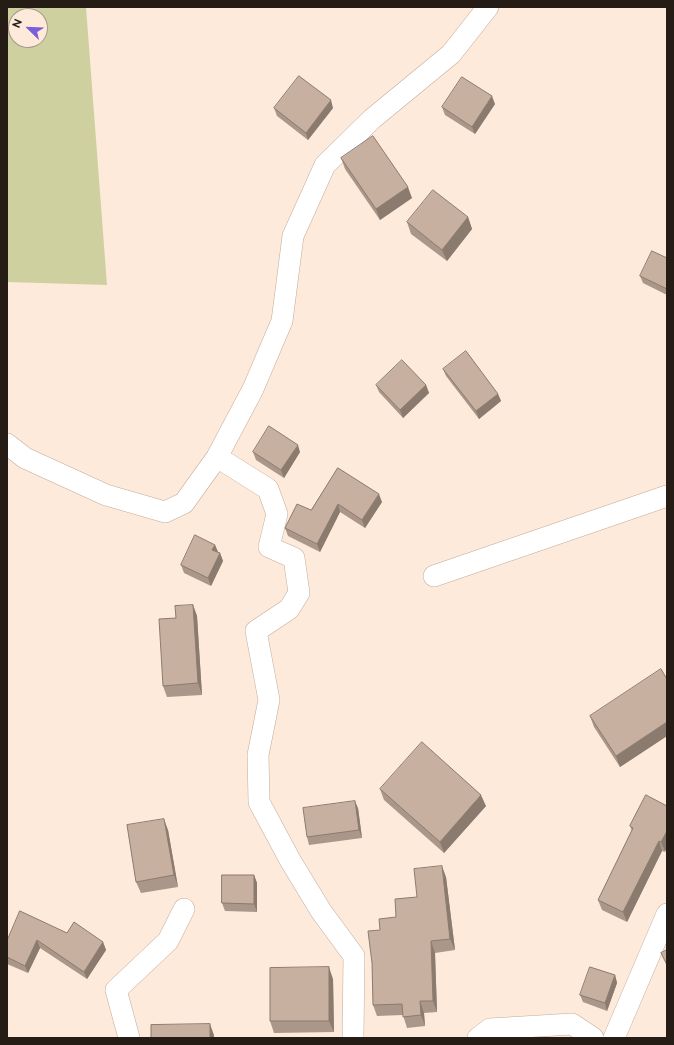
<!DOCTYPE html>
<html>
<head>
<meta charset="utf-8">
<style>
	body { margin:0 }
	#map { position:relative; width:674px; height:1045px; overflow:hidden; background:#fdeadb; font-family:Raleway,sans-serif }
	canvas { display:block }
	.frame { position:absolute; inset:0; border:8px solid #251c16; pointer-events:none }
	.north { position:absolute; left:8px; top:8px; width:40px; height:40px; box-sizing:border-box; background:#fdeadb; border:1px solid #a7988c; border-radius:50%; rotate:293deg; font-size:11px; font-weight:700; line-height:16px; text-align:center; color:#251c16 }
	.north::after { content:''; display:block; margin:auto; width:14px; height:18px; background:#7b5ed8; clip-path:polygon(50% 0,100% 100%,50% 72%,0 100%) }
</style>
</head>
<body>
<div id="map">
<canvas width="674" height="1045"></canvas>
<div class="frame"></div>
<div class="north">N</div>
</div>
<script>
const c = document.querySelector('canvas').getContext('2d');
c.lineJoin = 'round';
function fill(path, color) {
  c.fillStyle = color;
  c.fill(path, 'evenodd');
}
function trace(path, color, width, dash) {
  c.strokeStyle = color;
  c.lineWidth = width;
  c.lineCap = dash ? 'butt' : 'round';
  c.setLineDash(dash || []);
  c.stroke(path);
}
fill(new Path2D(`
	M7 7H86L107 285 7 282ZM16 16H40V40H16Z`), '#ced19f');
const minor = new Path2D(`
	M7 444 25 458 106 495 165 512 184 503 217 457 253 389 282 321 293 236 325 165 372 119 451 54 488 7
	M217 457 268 489 277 514 269 547 294 558 299 593 289 609 256 631 269 700 258 755 259 802 290 860 321 911 354 956 353 1038
	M434 576 667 496
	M129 1038 116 990 168 941 184 909
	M478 1038 490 1029 572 1024 593 1038
	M614 1038 667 914`);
trace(minor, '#c2ac9a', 22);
trace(minor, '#fff', 21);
fill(new Path2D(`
	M495 104 475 134 445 115 442 107Z
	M274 108H333L308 140 277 116Z
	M341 158 412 198 380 220 345 169Z
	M468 217 472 229 447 261 411 234 407 222Z
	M667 258V295L643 283 640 276Z
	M443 369 498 394 501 401 479 419 446 376Z
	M376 385H426L429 393 403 418 379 392Z
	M253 452H300L284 478 256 460Z
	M338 468 382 502 365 528 340 512 320 552 288 536 285 528 311 510Z
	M215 545 218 552 220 553 223 561 211 586 184 573 181 565Z
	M193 605 197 616 202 695 167 697 163 686 176 618Z
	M667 679V736L620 767 594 727 590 716Z
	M380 789 486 806 444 853 384 800Z
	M646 795 665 852 662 851 627 922 602 910 598 900 632 831 630 826Z
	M358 808 362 838 309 845 307 837Z
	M168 830 178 887 141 893 136 882Z
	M254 875 257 883V912L225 911 222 903Z
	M446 877 455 950 435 953 437 1012 424 1013 425 1026 407 1028 403 1015 377 1016 373 1005 372 963 380 930 396 917 417 897Z
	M67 933 103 942 106 950 87 979 40 948 28 973 7 964V941Z
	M615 975 617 983 607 1011 583 1002 580 995Z
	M333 979 334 1032 274 1033 270 1021Z`), '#ab9789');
fill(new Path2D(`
	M492 96 495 104 475 134 472 127Z
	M331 100 333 108 308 140 306 133Z
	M408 187 412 198 380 220 376 209Z
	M468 217 472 229 447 261 442 250Z
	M426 385 429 393 403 418 400 410Z
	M498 394 501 401 479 419 476 411Z
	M298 445 300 452 284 478 281 470Z
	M379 494 382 502 365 528 362 520Z
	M338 504 340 512 320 552 317 544Z
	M215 545 218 552 212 550Z
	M220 553 223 561 211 586 208 578Z
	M193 605 197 616 202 695 198 683Z
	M667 722V736L620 767 616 756Z
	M481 795 486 806 444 853 440 842Z
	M355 801 358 808 362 838 359 830Z
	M164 819 168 830 178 887 174 875Z
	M667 831V848L665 852 661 842Z
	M659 841 662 851 627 922 623 912Z
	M442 866 446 877 455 950 450 939Z
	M254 875 257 883V912L254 904Z
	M37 940 40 948 28 973 25 966Z
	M431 941 435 953 437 1012 433 1001Z
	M103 942 106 950 87 979 84 972Z
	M329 967 333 979 334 1032 329 1021Z
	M615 975 617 983 607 1011 605 1003Z
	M420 1001 424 1013 425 1026 421 1015Z
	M210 1024 214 1035V1038H210Z`), '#8b7b6f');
const building = new Path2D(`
	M299 76 331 100 306 133 274 108Z
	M462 77 492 96 472 127 442 107Z
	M373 136 408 187 376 209 341 158Z
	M433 190 468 217 442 250 407 222Z
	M652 251 667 258V289L640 276Z
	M466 351 498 394 476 411 443 369Z
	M402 360 426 385 400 410 376 385Z
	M269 426 298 445 281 470 253 452Z
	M338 468 379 494 362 520 338 504 317 544 285 528 297 504 311 510Z
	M195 535 215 545 212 550 220 553 208 578 181 565Z
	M193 605 198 683 163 686 159 619 176 618 175 606Z
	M661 669 667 679V722L616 756 590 716Z
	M422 742 481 795 440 842 380 789Z
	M646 795 667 806V831L661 842 659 841 623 912 598 900 633 828 630 826Z
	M355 801 359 830 307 837 303 808Z
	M164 819 174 875 136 882 127 825Z
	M442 866 450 939 431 941 433 1001H420L421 1015 403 1017 402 1004 373 1005 372 963 368 931 380 930 379 919 396 917 395 899 417 897 414 869Z
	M222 875H254V904L222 903Z
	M20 911 67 933 74 922 103 942 84 972 37 940 25 966 7 957V941Z
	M667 950V965L661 953Z
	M329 967V1021H270V968Z
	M590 967 615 975 605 1003 580 995Z
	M210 1024V1038H151V1025Z`);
fill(building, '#c7b09f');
trace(building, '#8b7b6f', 1);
</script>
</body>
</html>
